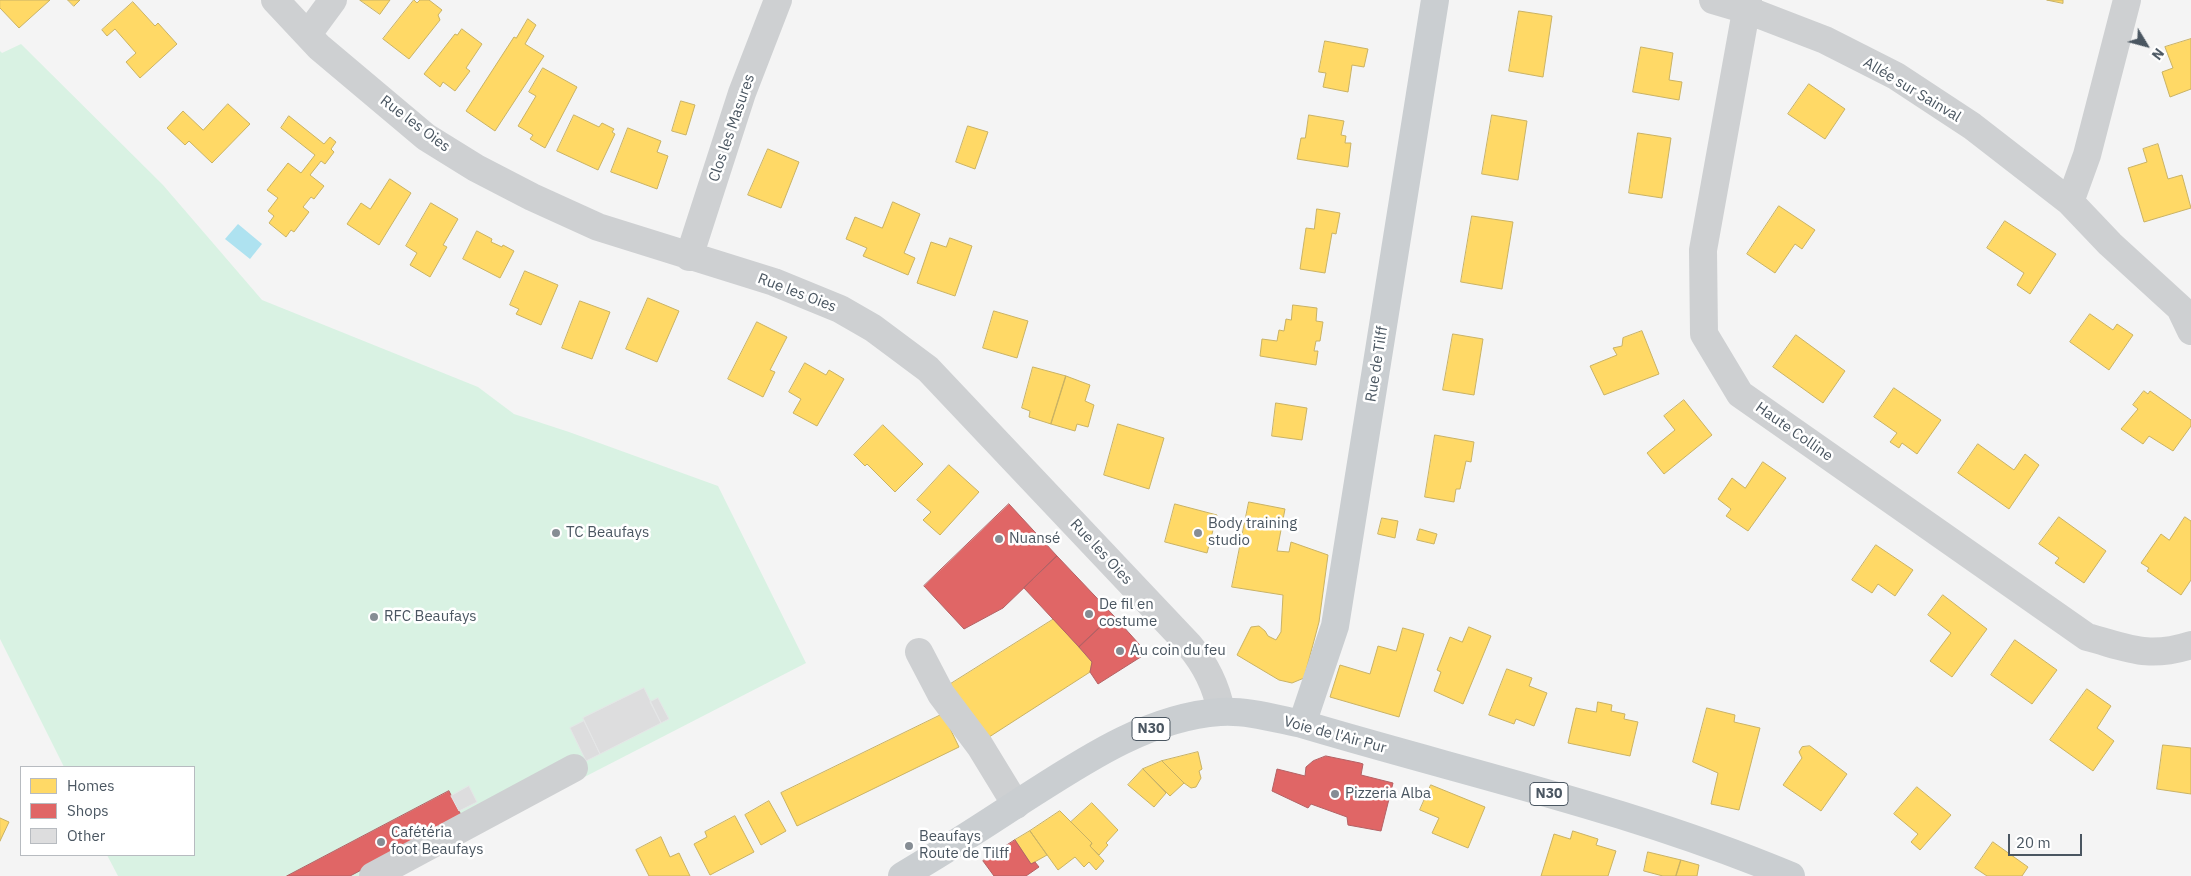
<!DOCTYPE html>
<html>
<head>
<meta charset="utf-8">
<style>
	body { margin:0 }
	#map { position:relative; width:2191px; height:876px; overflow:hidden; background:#f4f4f4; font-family:"IBM Plex Sans",sans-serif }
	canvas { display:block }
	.legend { position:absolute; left:20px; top:766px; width:175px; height:90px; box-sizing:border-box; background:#fff; border:1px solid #b7bbc0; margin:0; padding:6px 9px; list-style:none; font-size:15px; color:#4a5661 }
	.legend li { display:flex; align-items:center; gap:10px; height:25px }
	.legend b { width:25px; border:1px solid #b7bbc0 }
	.north { position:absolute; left:2121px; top:20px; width:50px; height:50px; -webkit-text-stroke:4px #fff; paint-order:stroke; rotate:127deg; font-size:14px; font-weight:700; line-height:20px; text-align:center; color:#4a5661 }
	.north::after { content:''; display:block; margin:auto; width:18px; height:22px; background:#4a5661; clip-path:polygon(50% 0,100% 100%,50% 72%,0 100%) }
	.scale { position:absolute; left:2008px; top:834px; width:74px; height:22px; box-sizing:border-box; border:2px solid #4a5661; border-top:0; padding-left:6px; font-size:15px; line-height:18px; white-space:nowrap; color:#4a5661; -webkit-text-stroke:4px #fff; paint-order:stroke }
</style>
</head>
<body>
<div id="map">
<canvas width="2191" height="876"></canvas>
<ul class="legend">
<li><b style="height:14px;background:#ffd966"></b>Homes</li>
<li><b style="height:14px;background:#e06666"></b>Shops</li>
<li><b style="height:14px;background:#ddddde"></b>Other</li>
</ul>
<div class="north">N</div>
<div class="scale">20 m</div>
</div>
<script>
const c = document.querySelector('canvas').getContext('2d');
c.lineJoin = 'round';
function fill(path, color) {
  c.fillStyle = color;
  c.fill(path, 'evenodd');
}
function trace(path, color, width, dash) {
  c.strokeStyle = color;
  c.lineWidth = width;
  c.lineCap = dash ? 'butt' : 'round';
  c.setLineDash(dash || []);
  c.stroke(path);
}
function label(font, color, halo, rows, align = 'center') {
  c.font = font + ' "IBM Plex Sans",sans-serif';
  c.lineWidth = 5;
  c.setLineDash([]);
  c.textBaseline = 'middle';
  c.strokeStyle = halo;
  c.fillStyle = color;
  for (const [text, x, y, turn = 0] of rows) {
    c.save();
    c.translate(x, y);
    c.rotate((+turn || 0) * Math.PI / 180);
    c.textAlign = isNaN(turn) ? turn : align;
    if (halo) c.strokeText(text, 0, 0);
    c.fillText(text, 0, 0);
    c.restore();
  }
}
fill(new Path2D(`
	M21 44 163 185 262 300 478 387 514 414 569 432 718 486 806 663 392 876H118L107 855H194V767H64L0 639V51L2 53Z`), '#d9f2e3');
fill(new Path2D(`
	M238 224 262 244 250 259 225 239Z`), '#aee2f0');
const homes = new Path2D(`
	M0 0H50L19 28 0 8Z
	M68 0H80L74 6Z
	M360 0H390L380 14Z
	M414 0 417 3 420 0H429L442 10 438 15 440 20 409 59 383 39Z
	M2047 0H2063V3Z
	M133 2 155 26 158 23 177 44 140 78 126 62 136 53 115 29 107 36 102 30Z
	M1519 11 1552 16 1543 77 1509 71Z
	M528 19 536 25 525 44 544 56 495 131 466 111 514 37 516 38Z
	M462 29 482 44 466 68 470 71 455 91 443 82 440 87 424 74 455 34 457 35Z
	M2191 39V89L2170 97 2162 72 2173 68 2165 47Z
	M1325 41 1368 49 1364 67 1352 65 1348 92 1323 87 1326 73 1319 72Z
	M1641 47 1673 53 1669 80 1682 82 1679 100 1633 92Z
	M543 68 577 87 545 148 530 139 533 135 518 126 536 96 529 92Z
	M1809 84 1845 109 1825 139 1788 114Z
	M681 101 695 105 686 135 672 131Z
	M228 104 250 124 212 163 189 141 185 145 167 128 183 111 203 130Z
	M574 115 599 127 602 123 614 129 612 132 615 134 598 170 557 151Z
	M1309 115 1344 121 1341 135 1346 136 1345 143H1351L1348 167 1297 159 1301 138H1305Z
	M1492 115 1527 121 1518 180 1482 174Z
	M289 116 324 144 330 137 336 142 331 149 334 152 325 164 321 161 310 175 324 186 314 199 311 197 303 207 309 212 294 232 291 230 286 237 269 223 274 216 268 211 278 198 267 190 288 163 301 173 315 155 281 128Z
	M968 126 988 132 975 169 956 162Z
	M628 128 661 141 657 152 668 156 657 189 611 172Z
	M1638 133 1671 138 1662 198 1629 193Z
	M2158 144 2168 179 2182 175 2191 208 2144 222 2128 168 2147 162 2143 149Z
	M768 149 799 162 781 208 748 195Z
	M390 179 411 193 379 245 347 224 361 203 370 209Z
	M893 202 920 214 904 253 915 258 908 275 863 256 867 248 846 239 855 217 882 228Z
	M431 203 458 219 443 245 447 247 430 277 410 265 417 253 406 246Z
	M1779 206 1815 230 1802 249 1795 244 1775 273 1747 254Z
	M1317 209 1340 213 1336 234 1332 233 1325 273 1300 269 1306 228 1314 229Z
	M1472 216 1513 222 1502 289 1461 282Z
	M2005 221 2056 254 2030 294 2017 285 2024 273 1987 248Z
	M477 231 492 239 491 242 502 247 503 245 514 251 500 278 463 259Z
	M950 238 972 246 955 296 917 283 931 242 946 247Z
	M525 271 558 285 541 325 516 314 519 309 510 305Z
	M648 298 679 311 657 362 626 349Z
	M580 301 610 312 592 359 562 348Z
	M1293 305 1317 308 1316 321 1323 322 1320 341H1316L1314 351H1318L1316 365 1260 356 1262 339 1277 341 1279 330 1284 331 1286 319 1291 320Z
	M994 311 1028 321 1017 358 983 348Z
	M2090 314 2113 330 2117 324 2133 335 2109 370 2070 342Z
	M757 322 787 337 770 370 775 372 763 397 728 379Z
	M1642 331 1659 374 1604 395 1590 366 1617 355 1613 348 1622 346 1623 338Z
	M1453 334 1483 339 1474 395 1443 390Z
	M1796 335 1845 371 1823 403 1773 367Z
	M805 363 826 375 829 370 844 379 817 426 793 413 801 399 789 392Z
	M1033 367 1066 376 1051 424 1029 417 1030 411 1022 408Z
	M1066 376 1090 385 1085 401 1094 405 1088 427 1077 424 1075 431 1051 424Z
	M1894 388 1941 420 1917 454 1902 443 1899 448 1890 442 1897 433 1874 417Z
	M2144 391 2148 394 2150 391 2191 420V426L2173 451 2149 436 2143 444 2121 429 2138 409 2133 405Z
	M1684 400 1712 435 1664 474 1647 453 1675 430 1664 416Z
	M1276 403 1307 408 1302 440 1272 436Z
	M1118 424 1164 438 1149 489 1104 475Z
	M883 425 923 464 895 492 867 464 865 466 854 455Z
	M1435 435 1474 442 1471 462 1466 461 1460 489H1456L1454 502 1425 497Z
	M1978 444 2014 470 2025 454 2039 465 2009 509 1958 473Z
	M1763 462 1786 478 1748 531 1726 516 1731 509 1718 499 1732 478 1745 488Z
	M949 465 979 492 940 535 923 520 931 512 917 500Z
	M1249 502 1285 509 1277 551 1289 552 1291 542 1328 555 1319 622 1304 678 1292 683 1279 680 1237 655 1251 627 1259 626 1265 631 1268 636 1276 640 1281 632 1283 595 1232 587Z
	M1175 504 1217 515 1207 553 1165 542Z
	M2059 517 2106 551 2084 583 2055 563 2059 558 2039 544Z
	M2185 517 2191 521V580L2181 595 2147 571 2149 568 2141 563 2161 534 2169 540Z
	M1382 518 1398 521 1395 538 1378 534Z
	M1420 529 1437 534 1434 544 1417 540Z
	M1876 545 1913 570 1895 596 1878 584 1872 593 1852 580Z
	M1943 595 1987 629 1952 677 1930 661 1951 633 1928 615Z
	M1054 619 1092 662 1090 672 986 739 949 685Z
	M1469 627 1491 636 1463 704 1434 691 1441 672 1437 670 1450 637 1462 642Z
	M1403 628 1424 634 1399 717 1330 697 1340 665 1370 674 1378 646 1396 651Z
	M2015 640 2057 670 2032 704 1991 675Z
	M1507 669 1532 678 1529 686 1547 693 1534 726 1516 719 1514 724 1489 715Z
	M2087 689 2111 706 2097 728 2114 741 2093 771 2050 740Z
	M1598 702 1612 705 1611 711 1625 714 1624 719 1638 722 1630 756 1568 743 1576 708 1596 712Z
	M1707 708 1735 715 1734 722 1760 728 1739 810 1711 804 1718 773 1693 762Z
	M943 714 959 747 797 826 781 793Z
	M2163 745 2191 748V794L2157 789Z
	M1810 746 1847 774 1821 811 1783 785 1802 758 1799 752 1802 747Z
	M1198 752 1202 769 1199 771 1201 778 1196 787 1191 788 1184 783 1162 761Z
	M1162 761 1184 783 1170 796 1143 769Z
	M1143 769 1166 793 1154 807 1128 785Z
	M1431 785 1485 807 1468 848 1432 833 1439 818 1420 810Z
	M1917 787 1951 815 1920 850 1911 842 1918 834 1894 814Z
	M769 801 786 831 761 845 745 815Z
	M1092 803 1118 830 1106 843 1108 845 1099 855 1090 846 1092 843 1071 822Z
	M1060 811 1092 843 1090 846 1104 861 1096 870 1089 862 1084 867 1075 857 1058 870 1030 831Z
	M735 816 754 852 710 875 694 844 707 837 705 832Z
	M0 818 9 822 0 841Z
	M1030 831 1047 855 1031 864 1015 840Z
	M1573 831 1598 839 1596 845 1616 851 1608 876H1541L1554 834 1570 839Z
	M661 837 670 857 679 853 690 876H649L636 850Z
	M1993 842 2028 867 2022 876H1987L1975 868Z
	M1648 852 1681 860 1676 876H1663L1644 871Z
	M1681 860 1699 865 1697 876H1676Z`);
fill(homes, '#ffd966');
trace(homes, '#c9b264', 1);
const shops = new Path2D(`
	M1009 504 1057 556 1003 608 964 629 924 586Z
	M1057 556 1113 615 1079 647 1024 588Z
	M1113 615 1147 653 1098 684 1090 672 1092 662 1079 647Z
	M1326 756 1360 763 1363 764 1361 775 1393 783 1381 831 1348 825 1347 817 1311 804 1308 808 1272 791 1277 769 1305 776 1306 767 1313 761Z
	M449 791 462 817 350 876H287Z
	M1015 840 1031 864 1035 862 1039 867 1026 876H994L983 861Z`);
fill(shops, '#e06666');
trace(shops, '#b36164', 1);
const building = new Path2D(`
	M644 688 661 723 600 754 583 718Z
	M658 698 669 719 661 723 650 702Z
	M584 721 600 754 586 761 570 728Z
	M469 786 477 802 459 811 451 796Z`);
fill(building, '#ddddde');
trace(building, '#e5e6e7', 1);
trace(new Path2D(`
	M275 0 319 47 426 137 476 168 532 197 598 227 774 282 840 309 873 328 928 369 1189 645C1206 665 1216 685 1221 711
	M1713 0 1747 10 1825 40 1896 76 1972 126 2070 202 2110 244 2180 308 2191 331
	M1748 0 1703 250 1704 334 1740 394 2087 637C2129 648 2147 659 2191 645
	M308 34 333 0
	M2070 202 2087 155 2127 0
	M689 257 742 93 778 0
	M919 652 941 694 980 746 1016 805
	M373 876 574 768`), '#ced0d2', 28);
trace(new Path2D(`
	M1302 724 1335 626 1435 0
	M902 876C941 853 980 828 1018 803 1079 764 1146 717 1220 712 1246 710 1277 719 1302 724 1466 773 1634 810 1791 876`), '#caced1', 28);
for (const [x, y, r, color] of [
	[556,533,5,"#868d94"],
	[1198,533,5,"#868d94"],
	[999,539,5,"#868d94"],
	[1089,614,5,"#868d94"],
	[374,617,5,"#868d94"],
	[1120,651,5,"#868d94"],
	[1335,794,5,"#868d94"],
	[381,842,5,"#868d94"],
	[909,846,5,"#868d94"]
]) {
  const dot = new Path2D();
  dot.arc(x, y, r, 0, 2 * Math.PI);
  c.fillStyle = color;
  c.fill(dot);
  trace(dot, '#fff', 2);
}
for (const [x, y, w] of [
	[1151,729,38],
	[1549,794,38]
]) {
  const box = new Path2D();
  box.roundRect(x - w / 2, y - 11.5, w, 23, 4);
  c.fillStyle = '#fff';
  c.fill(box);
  trace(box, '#4a5661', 1);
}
label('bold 14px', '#4a5661', null, [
	["N30",1151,729],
	["N30",1549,794]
]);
label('15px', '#4a5661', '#fff', [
	["Allée sur Sainval",1912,90,31],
	["Rue les Oies",415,124,37],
	["Clos les Masures",732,128,-71],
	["Rue les Oies",797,293,21],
	["Rue de Tilff",1377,364,-81],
	["Haute Colline",1794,432,35],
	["Rue les Oies",1101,552,47],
	["Voie de l'Air Pur",1335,735,15]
]);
label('15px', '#4a5661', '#fff', [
	["Body training",1208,524],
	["studio",1208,541],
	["TC Beaufays",566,533],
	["Nuansé",1009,539],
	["De fil en",1099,605],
	["costume",1099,622],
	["RFC Beaufays",384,617],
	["Au coin du feu",1130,651],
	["Pizzeria Alba",1345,794],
	["Cafétéria",391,833],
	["foot Beaufays",391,850],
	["Beaufays",919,837],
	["Route de Tilff",919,854]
], 'left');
</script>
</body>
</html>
